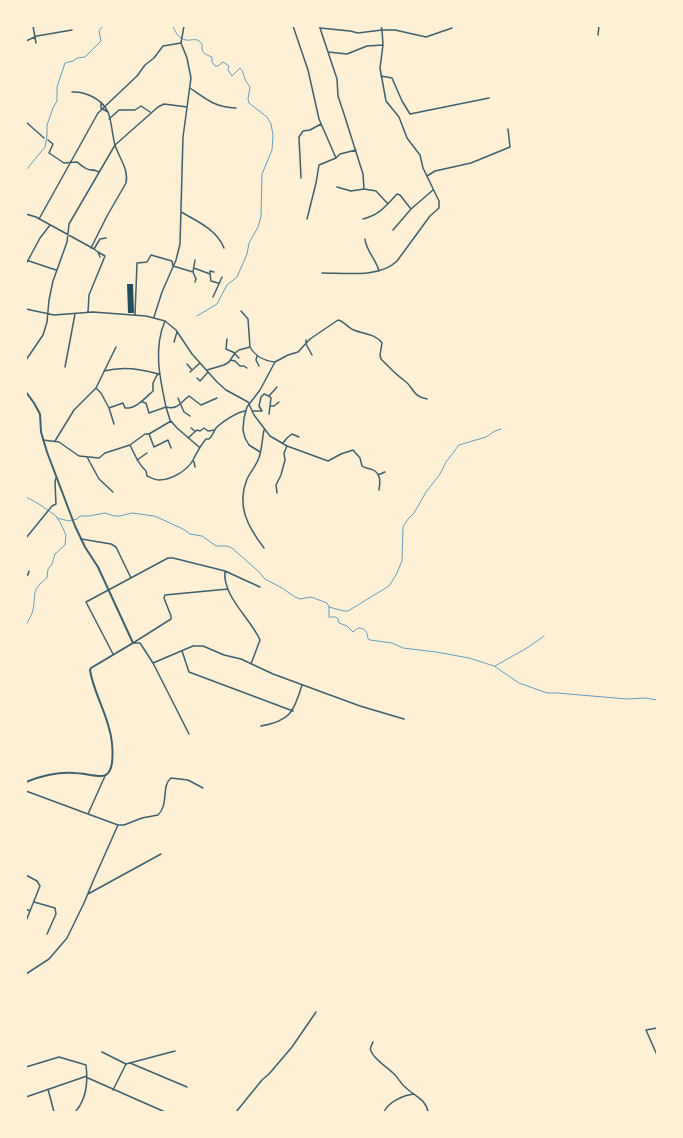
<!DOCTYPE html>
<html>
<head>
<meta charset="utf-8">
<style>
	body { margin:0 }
	#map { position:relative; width:683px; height:1138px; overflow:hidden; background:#fdf0d5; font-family:"IBM Plex Sans",sans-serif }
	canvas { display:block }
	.frame { position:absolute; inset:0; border:27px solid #fdf0d5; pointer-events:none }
</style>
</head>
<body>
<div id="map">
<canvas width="683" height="1138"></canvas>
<div class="frame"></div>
</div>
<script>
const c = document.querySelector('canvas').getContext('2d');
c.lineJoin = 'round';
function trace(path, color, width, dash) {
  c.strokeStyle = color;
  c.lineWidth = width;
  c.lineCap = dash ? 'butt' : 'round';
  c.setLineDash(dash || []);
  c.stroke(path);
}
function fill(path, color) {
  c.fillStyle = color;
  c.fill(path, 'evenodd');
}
trace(new Path2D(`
	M173 26C175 32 179 39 186 40 190 41 195 38 199 41 207 47 195 51 212 57V62L215 66H218L223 62 229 66 228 70 232 76 240 68C244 72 243 74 245 79 246 82 249 85 250 87L248 99 249 103 267 117 271 124 273 135 272 150 262 174 261 216 258 227 249 243 247 254 237 277 227 285 217 304 197 316
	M26 170 45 147 47 136V125L53 108 57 101V87L65 63 73 61 77 58 85 57 101 41 99 31 103 26
	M26 497 39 504 56 516 61 524 66 535 65 545 55 554 52 564 48 569 47 578C31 590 36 594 33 610 32 615 28 621 26 625
	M57 518 69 521 77 519 80 516H89L105 513 114 516H120L132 513 154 516 159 518 183 529 190 534 202 536 216 546H227L232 548 258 571 265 579 282 588 295 597 300 599 311 597 327 603 329 607V617H336L338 619 339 623 347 626 353 632 358 628C366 628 367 632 368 639L370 640 392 643 403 648 436 652 469 658 494 666 519 683 547 693H557L627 699 646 698 657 700
	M329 607 344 611H348L389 586 396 575 402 561 403 527 408 519 414 513 426 492 440 474 446 462 459 445 486 437 495 431 501 429
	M495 666 527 648 544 636`), '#669bbc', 1);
fill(new Path2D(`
	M127 284H133L134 313H128Z`), '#264d5e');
trace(new Path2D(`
	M33 26 36 43
	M293 26 308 70 319 119 336 158
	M319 26 320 28 350 31 358 33 382 30 381 26
	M320 28 328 52 347 54 367 46 383 45
	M598 35 599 26
	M26 41 37 36 72 30
	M328 52 337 79 338 96 344 114 363 174 364 189
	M381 76 392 78 402 101 410 114 489 98
	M190 88C207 100 215 107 236 108
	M72 92C85 91 102 99 108 112 112 122 112 135 115 145 119 158 129 169 126 183L107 216 91 248
	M101 102V108L108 112
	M109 119 119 110H135L141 106 150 112
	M26 122 44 138
	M48 140 53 144 49 153 64 163 77 162C82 166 87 171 94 170L99 172
	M427 176 435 171 471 163 510 147 508 129
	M301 178 299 137 303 131 310 130 321 124
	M337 187 351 191 364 189 376 191 388 204
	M181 212C197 221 217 230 224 248
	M26 214 36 217 94 249 100 239 106 238
	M39 219 98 113 137 76 145 65 154 58 163 46 181 43
	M307 219 316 183 319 165 336 158 340 154 356 150
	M363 219C379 215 386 206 397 194L400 195 411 209
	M393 230 411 209 433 190
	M365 239C366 251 376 259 379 271
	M94 249 98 252 100 257
	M26 260 56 270
	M26 264 40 238 50 225
	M194 268 210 274V271L214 272
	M322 273C345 273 380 278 397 261L430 216 439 208V201L423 168 420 155 407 138 399 117 386 101 380 68 383 45 382 30H395L426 37 452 28
	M210 274 211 281 218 283
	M195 282 196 279 193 272 195 260
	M213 297 222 277
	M26 309 54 315 93 312 146 316 165 321 176 330 192 354 217 382 226 390 248 402 254 415 270 436 287 446 328 461 341 454 353 450 360 458 362 466C366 469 371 468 375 471 381 475 380 485 379 490
	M241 311 248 319 250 347
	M88 312 89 295 105 256 98 252
	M135 315 137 263 147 262 151 255 172 261 173 266 193 272
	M154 317 162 292 176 260 180 244 183 137 191 78 187 58 181 43 184 26
	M165 321C153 348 160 379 166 407 178 410 181 402 189 396L201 405 217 398
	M227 339 226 349 235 353
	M306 340V344L312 355
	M174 342 177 332
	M235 354 239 358
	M257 356 256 360 259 366
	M26 360 43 335 47 322 49 300 53 281 67 242 69 224 115 145 158 107 164 104 187 107
	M230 360 235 361 240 366H244L247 368
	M275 362 288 355 298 352 310 339 338 320C344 321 348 328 354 330 363 334 376 334 382 343L380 355 381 359C389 367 396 375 405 381 414 388 412 396 427 399
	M187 364 192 370
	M65 367 75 314
	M207 370 224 365 229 362 235 353 239 350 250 347C255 356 265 361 275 362L260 390 247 407 244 418 243 430 245 438 249 445 260 452
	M190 372 200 363
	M197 378 200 381 208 372
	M96 388 116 347
	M269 396 277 387
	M178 398 184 412 190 416
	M142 402 146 403 149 413 166 407 170 420 177 428 199 447
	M270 406H274L279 402
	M109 408 114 424
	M252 411H262L259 406 261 397 264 394 269 396
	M269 414 271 398 269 396
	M191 428 195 431
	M149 434 154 447 168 440 171 448
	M188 438 197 430 200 431 204 428 208 431 215 430
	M43 440 59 442 79 456 99 458 105 453 130 445 145 434H149L171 421
	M55 441 74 410 96 388 101 393 109 408 123 403 125 408C136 409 145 398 153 391V383L157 375 159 374C142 369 122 366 104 371
	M283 443 287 438 292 434 299 437
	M130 445C135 455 138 464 146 471L147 476C150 477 155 480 159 480 171 480 187 471 193 460 197 452 200 446 206 439H209C213 436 213 432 216 428 222 422 237 412 245 411
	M87 457 99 479 113 492
	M137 460 147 453
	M193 461 194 462 195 467
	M378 475 385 472
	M277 493 276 485 281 475 285 460 284 453 287 446
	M26 538 52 506 56 504 55 482 56 478
	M81 539 111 544 116 547 131 578
	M264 548C248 527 236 506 247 479 250 473 255 467 258 460 262 452 262 439 264 430
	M225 571C222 596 251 619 260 640L251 664
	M26 574 28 575 29 571
	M133 643H140L153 663 193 646H203L224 655 241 659 273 674 360 706 404 719
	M133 643 171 619V616L164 598 165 595 228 589
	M182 651 189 672 293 711
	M113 654 86 602 168 558H173L225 571 260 587
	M153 663 189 734
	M261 726C290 721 294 712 302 685
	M105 776 88 814 118 825
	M26 791 88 814
	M26 875 37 881 40 886 26 921
	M88 894 161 854
	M34 902 55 908 56 914 47 934
	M26 909 30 911
	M26 974 49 959 67 938 84 903 94 879 118 825H124L142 818 158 815C169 805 161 786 171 778L188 780 203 788
	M657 1028 646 1030 657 1055
	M373 1042C372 1045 369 1048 371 1051 374 1060 389 1068 395 1075 399 1079 401 1084 405 1087 414 1096 426 1099 428 1112
	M102 1052 126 1064 175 1051
	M130 1063 187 1087
	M26 1067 59 1057 86 1065C88 1081 87 1098 76 1111
	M88 1078 165 1112
	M48 1089 54 1112
	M113 1090 126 1064
	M26 1097 87 1076
	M236 1112 262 1080 269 1074 292 1047 316 1012
	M384 1112C388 1102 404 1095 414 1094`), '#3f606c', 1.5);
trace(new Path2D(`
	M26 392 34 403 40 414 41 432 47 452 75 526 85 547 98 567 133 643 91 668 90 670C93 690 104 708 109 728 112 738 118 777 101 776 92 776 83 773 74 773 57 772 41 776 26 782`), '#3f606c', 2);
</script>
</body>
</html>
